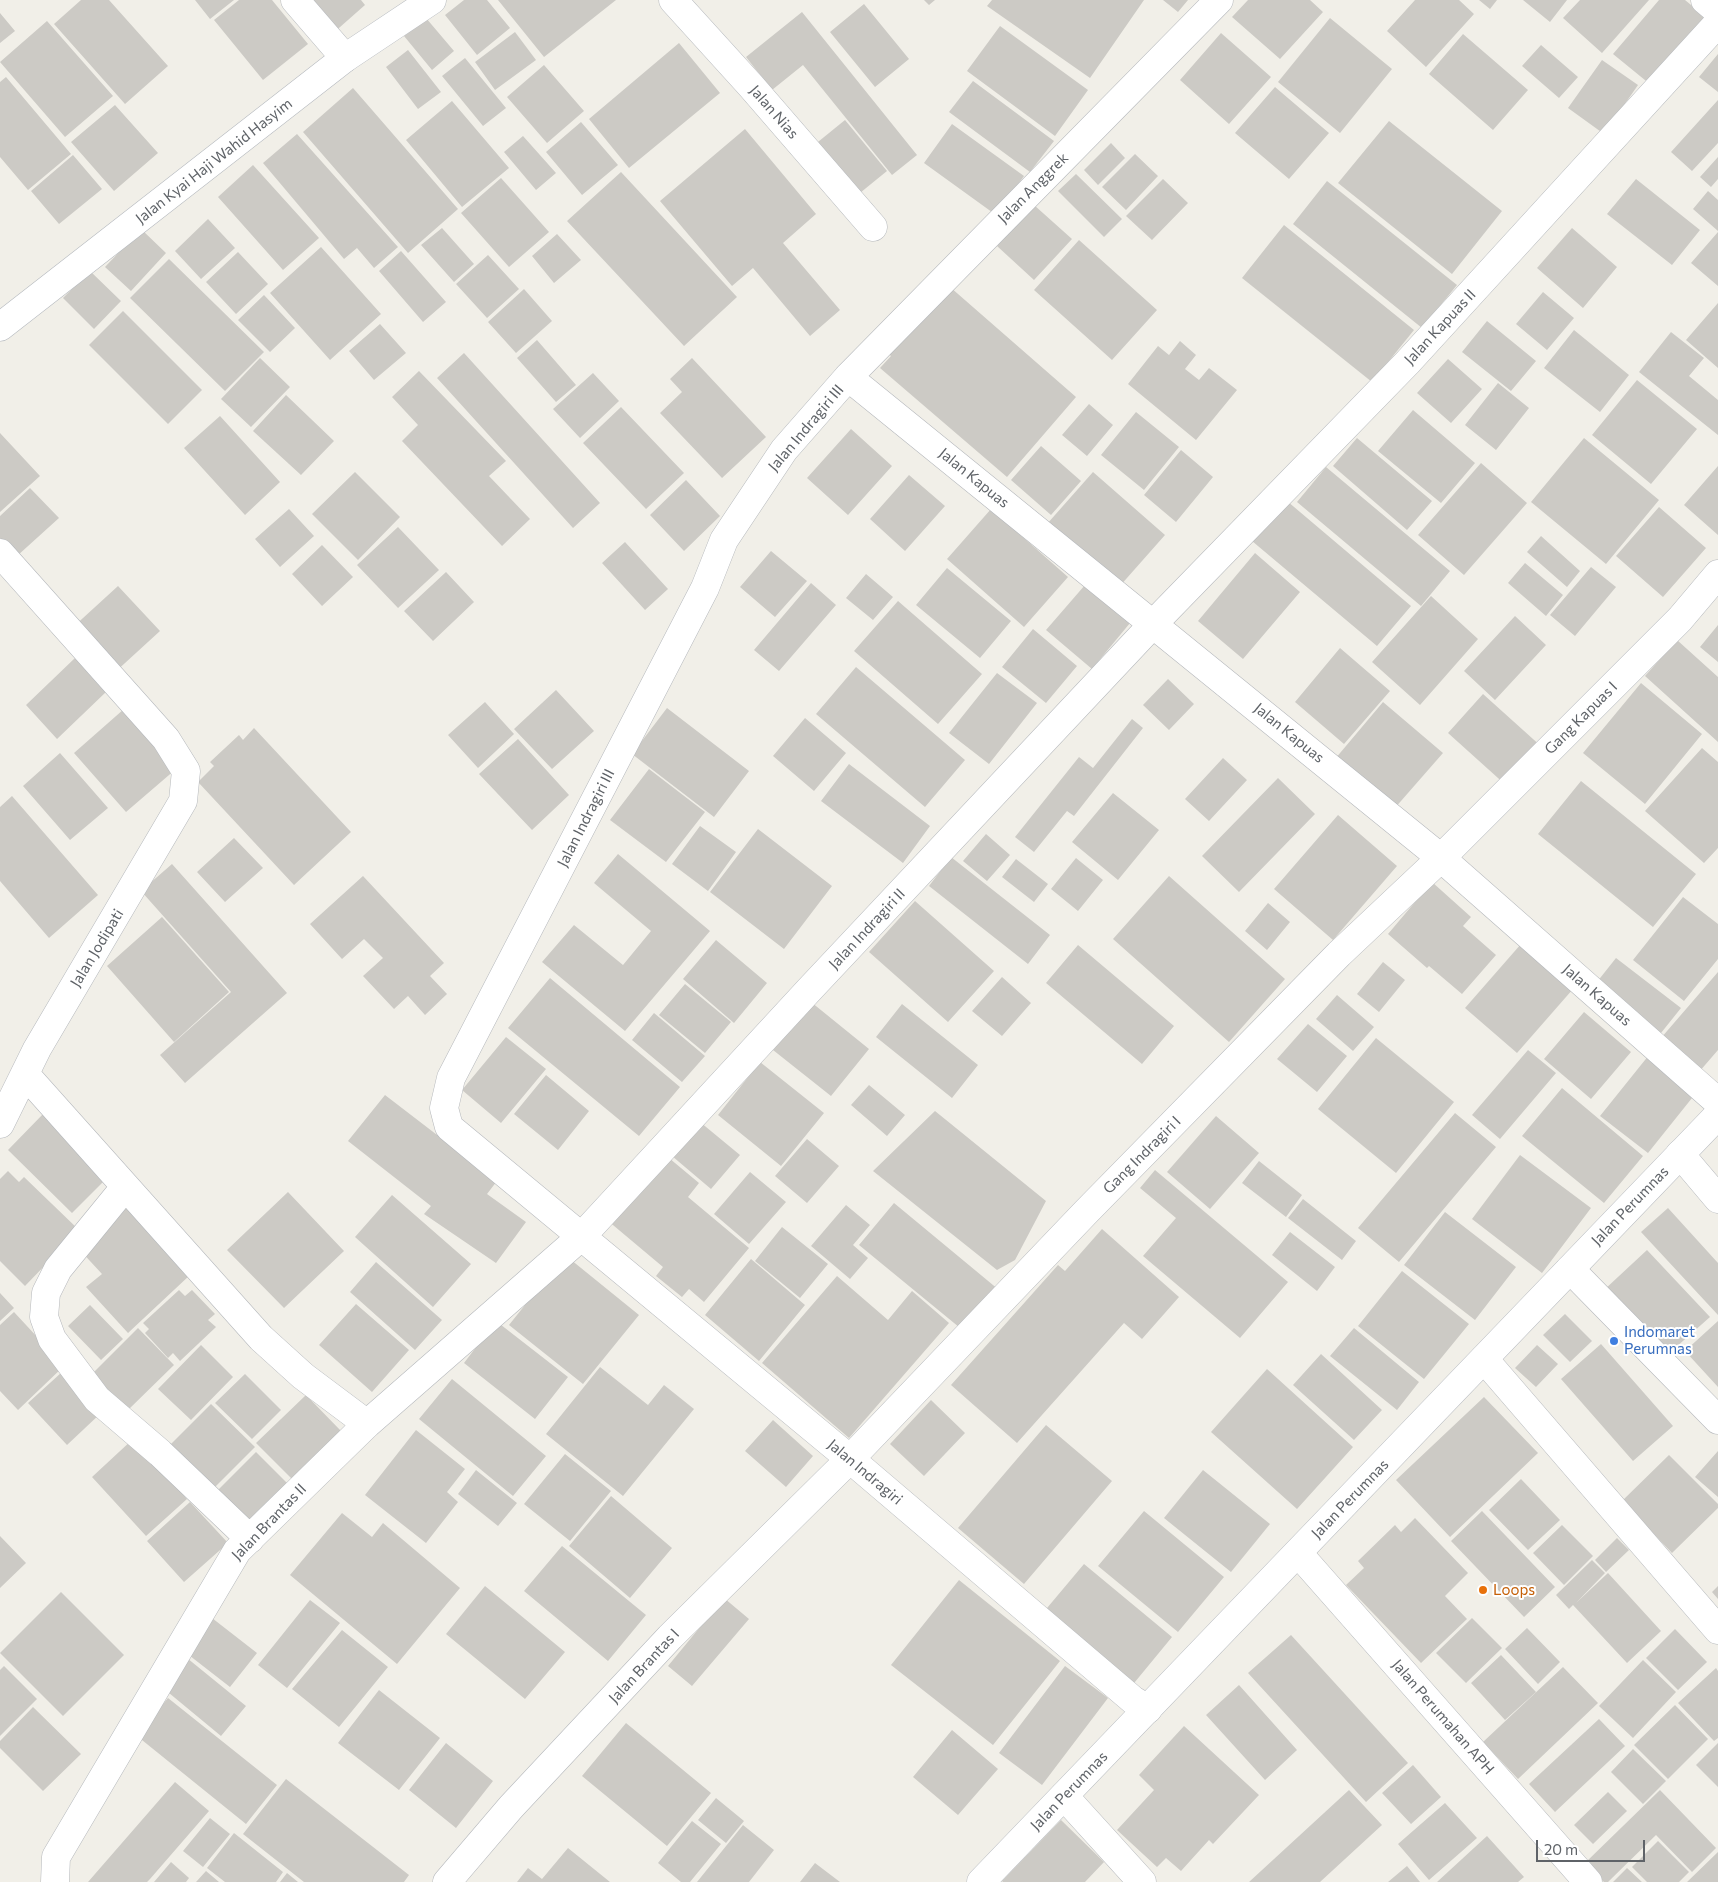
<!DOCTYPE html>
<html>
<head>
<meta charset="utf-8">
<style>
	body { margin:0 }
	#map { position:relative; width:1718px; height:1882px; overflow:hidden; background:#f1efe8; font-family:Commissioner,sans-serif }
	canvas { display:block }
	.scale { position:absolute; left:1536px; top:1840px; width:109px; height:22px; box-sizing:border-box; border:2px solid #5f6368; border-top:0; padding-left:6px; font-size:15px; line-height:18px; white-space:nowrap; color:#5f6368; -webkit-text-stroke:4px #fff; paint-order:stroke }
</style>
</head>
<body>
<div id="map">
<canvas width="1718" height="1882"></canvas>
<div class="scale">20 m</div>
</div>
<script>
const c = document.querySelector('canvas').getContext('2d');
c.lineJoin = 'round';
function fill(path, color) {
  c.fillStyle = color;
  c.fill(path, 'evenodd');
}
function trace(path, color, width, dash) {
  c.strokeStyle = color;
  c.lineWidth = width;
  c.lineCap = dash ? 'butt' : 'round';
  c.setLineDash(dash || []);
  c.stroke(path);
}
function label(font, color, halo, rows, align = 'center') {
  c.font = font + ' Commissioner,sans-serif';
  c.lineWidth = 4;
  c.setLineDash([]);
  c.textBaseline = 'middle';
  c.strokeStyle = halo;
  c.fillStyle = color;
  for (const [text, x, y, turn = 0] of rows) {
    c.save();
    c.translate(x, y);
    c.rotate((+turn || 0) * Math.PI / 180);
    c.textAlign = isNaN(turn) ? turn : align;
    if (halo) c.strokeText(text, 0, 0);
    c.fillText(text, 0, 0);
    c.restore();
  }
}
fill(new Path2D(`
	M81 0H109L168 66 125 104 54 24Z
	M195 0H234L210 19Z
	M239 0H272L308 44 263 80 214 20Z
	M301 0H361L365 5 331 35Z
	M464 0H487L510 28 477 55 445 15Z
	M498 0H616L544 57Z
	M924 0H935L929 5Z
	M992 0H1144L1090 78 987 6Z
	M1163 0H1188L1178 12Z
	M1248 0H1310L1323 12 1280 59 1232 17Z
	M1415 0H1459L1474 14 1426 67 1387 31Z
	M1479 0H1497L1490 9Z
	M1523 0H1567L1550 22Z
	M1580 0H1649L1602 53 1563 18Z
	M1659 0H1685L1708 19 1651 85 1613 54Z
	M864 4 909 59 875 87 830 32Z
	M802 12 917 155 892 175 803 65 772 90 746 57Z
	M0 13 15 31 0 43Z
	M426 18 454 51 432 70 404 36Z
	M1330 18 1392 69 1340 133 1278 82Z
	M47 21 113 96 65 137 0 62Z
	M1000 26 1088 90 1055 136 967 71Z
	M515 32 536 60 495 90 475 62Z
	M1221 33 1271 77 1229 124 1180 80Z
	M1463 34 1528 90 1493 130 1429 74Z
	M679 43 720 93 629 168 589 119Z
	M1541 45 1578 77 1559 98 1522 66Z
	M408 50 441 92 418 109 386 67Z
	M1718 54V92L1699 77Z
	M465 58 506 108 483 126 442 76Z
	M1602 60 1638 85 1604 134 1568 108Z
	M544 65 584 111 547 143 507 97Z
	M6 77 71 154 28 190 0 157V82Z
	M973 81 1054 141 1030 172 949 112Z
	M1275 87 1329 133 1289 179 1235 133Z
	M353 88 458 209 408 253 303 132Z
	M1718 100V143L1692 171 1671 152Z
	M452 101 509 168 462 207 406 140Z
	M115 105 158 153 114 191 71 142Z
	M845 120 887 171 855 197 813 146Z
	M1389 121 1502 211 1452 274 1338 183Z
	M581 122 618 165 582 195 546 152Z
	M952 124 1024 176 996 215 924 163Z
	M745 129 816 214 783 243 840 310 810 336 753 268 732 286 660 201Z
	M297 134 398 247 374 268 357 248 344 259 263 163Z
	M523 136 556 173 536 190 504 152Z
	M1111 143 1125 158 1098 185 1084 170Z
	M1135 154 1158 176 1126 210 1102 187Z
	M73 155 102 189 59 224 31 191Z
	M1718 157V179L1711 187 1700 177Z
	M253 165 319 238 283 270 218 197Z
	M621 172 737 297 684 346 567 221Z
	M1076 174 1122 219 1104 237 1058 191Z
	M501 178 549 232 509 267 461 213Z
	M1163 179 1188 203 1152 240 1126 216Z
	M1636 179 1700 230 1672 265 1607 214Z
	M1327 181 1457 285 1422 328 1293 224Z
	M1708 191 1718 200V231L1693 209Z
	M1034 205 1072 239 1034 280 997 246Z
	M208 219 235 248 201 279 175 251Z
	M1284 225 1414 330 1372 382 1242 278Z
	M442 228 474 264 454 282 421 245Z
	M1572 228 1617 267 1583 308 1537 268Z
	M141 229 166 253 131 291 105 267Z
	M1718 232V286L1691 263Z
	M557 234 581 260 554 283 532 256Z
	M1079 240 1157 310 1112 360 1034 290Z
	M321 247 381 314 330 360 270 293Z
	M401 251 446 302 423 322 379 271Z
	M238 252 268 284 236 314 206 282Z
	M488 255 519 289 487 318 456 284Z
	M169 259 264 352 225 391 130 298Z
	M90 271 121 301 94 329 63 298Z
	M950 287 1076 397 1007 477 880 368 891 356 884 350Z
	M524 289 552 321 516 353 488 322Z
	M1543 292 1574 318 1547 350 1516 324Z
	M264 295 295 328 270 352 238 320Z
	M1718 303V368L1686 340Z
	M123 311 202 390 168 424 89 345Z
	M1487 321 1536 361 1511 391 1462 352Z
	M380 324 406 353 374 380 349 351Z
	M1574 330 1629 375 1600 412 1544 368Z
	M1671 332 1704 358 1689 376 1718 400V435L1639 372Z
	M537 340 576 385 556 402 517 358Z
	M1180 341 1196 355 1185 369 1199 380 1209 368 1237 390 1196 440 1128 384 1158 346 1169 355Z
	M464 353 600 503 573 528 437 378Z
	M260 358 290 387 251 427 221 399Z
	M692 358 766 437 722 478 660 413 682 392 670 379Z
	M1448 359 1482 389 1451 423 1417 393Z
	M419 371 506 461 489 476 530 519 502 546 402 441 418 425 392 397Z
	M593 373 619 401 580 438 553 409Z
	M1637 380 1697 429 1651 484 1592 435Z
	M1498 383 1529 408 1496 450 1465 425Z
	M286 395 334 441 301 475 253 431Z
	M1089 404 1113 425 1087 456 1062 435Z
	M621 407 684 473 646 509 583 443Z
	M1413 410 1475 463 1441 503 1378 451Z
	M1136 412 1179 447 1144 490 1101 455Z
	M220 416 280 482 245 515 184 448Z
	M851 429 892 466 848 515 807 478Z
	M0 433 40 476 0 512Z
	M1357 438 1432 501 1407 530 1333 466Z
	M1584 438 1659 500 1606 564 1531 502Z
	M1041 446 1081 481 1051 515 1011 480Z
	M1181 450 1213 477 1176 522 1144 495Z
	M1481 463 1527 503 1464 575 1418 535Z
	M1718 466V535L1684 505Z
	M1326 467 1450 571 1421 606 1297 502Z
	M355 472 400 517 358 560 312 514Z
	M1093 472 1165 535 1119 587 1047 524Z
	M909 475 945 506 905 551 870 519Z
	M686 480 720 516 684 551 650 515Z
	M30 488 59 518 17 556 0 538V516Z
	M1287 501 1411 606 1377 646 1252 541Z
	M1659 507 1706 548 1663 597 1616 556Z
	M289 509 314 536 280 567 255 539Z
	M991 509 1068 577 1024 627 947 559Z
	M398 527 439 570 398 608 357 565Z
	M1541 536 1580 571 1567 587 1527 552Z
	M625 542 668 589 645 610 602 563Z
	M322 545 353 577 322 606 292 574Z
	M771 551 807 581 775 617 740 587Z
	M1255 553 1300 592 1243 659 1198 621Z
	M1525 563 1563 595 1546 616 1508 583Z
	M1591 567 1616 587 1575 636 1550 615Z
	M947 568 1011 621 980 658 916 605Z
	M446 572 474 602 433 641 404 611Z
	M866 574 893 597 873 620 846 598Z
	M811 583 836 605 779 671 754 650Z
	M1085 585 1130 623 1092 669 1046 630Z
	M118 586 160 631 113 674 71 629Z
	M1431 596 1478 639 1420 705 1372 662Z
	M898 601 982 674 938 724 854 651Z
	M1515 616 1546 645 1495 700 1464 671Z
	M1718 625V662L1700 647Z
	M1033 629 1077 666 1046 703 1002 667Z
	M1677 640 1718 677V742L1645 676Z
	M1340 648 1390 691 1344 744 1295 702Z
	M75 658 106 692 57 739 26 705Z
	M856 667 965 760 925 807 816 714Z
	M997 673 1037 703 989 764 949 733Z
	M1168 679 1194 704 1169 730 1143 705Z
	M1641 683 1702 734 1645 804 1583 753Z
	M556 690 594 731 552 769 514 729Z
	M1483 694 1543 748 1508 787 1448 733Z
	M485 702 514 734 478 768 448 735Z
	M1383 702 1443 753 1394 809 1335 759Z
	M667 708 749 771 714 817 632 754Z
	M124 709 176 769 126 812 74 753Z
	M805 718 846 753 814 791 773 756Z
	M1132 719 1143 728 1074 816 1067 811 1034 852 1015 837 1079 757 1093 768Z
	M254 728 351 832 294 885 198 782 214 766 210 762 239 735 243 740Z
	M518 739 569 795 532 830 479 774Z
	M1702 748 1718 762V848L1704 863 1645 811Z
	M60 753 108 808 70 840 23 786Z
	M1223 758 1247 780 1209 821 1185 799Z
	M849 764 930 826 903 863 821 801Z
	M649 769 705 812 666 862 610 820Z
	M1278 778 1315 814 1239 892 1202 856Z
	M1581 781 1696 874 1653 927 1538 834Z
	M1113 793 1159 830 1118 880 1072 842Z
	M12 796 98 895 49 938 0 881V807Z
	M1338 815 1397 866 1333 940 1274 889Z
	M700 826 736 852 708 891 672 864Z
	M758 829 832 886 784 949 710 892Z
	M986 834 1010 855 987 881 963 861Z
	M234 838 263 868 225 902 197 872Z
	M618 854 710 931 625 1031 542 962 574 925 623 965 651 931 594 883Z
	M951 857 1050 935 1028 964 929 886Z
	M1076 858 1103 880 1078 911 1051 889Z
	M1016 859 1048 884 1034 902 1002 877Z
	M172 864 287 993 185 1083 160 1055 231 992 141 891Z
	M363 876 444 963 430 976 447 994 425 1015 408 996 394 1009 363 976 383 958 364 939 342 959 310 924Z
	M1169 876 1285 979 1229 1042 1113 939Z
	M1432 882 1471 917 1463 926 1496 955 1462 994 1429 966 1427 968 1388 934Z
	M1683 897 1718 924V959L1684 1001 1633 960Z
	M915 901 994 971 948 1022 869 952Z
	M1268 903 1290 922 1267 950 1245 931Z
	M162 917 229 992 174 1042 107 966Z
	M716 940 767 983 734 1023 683 979Z
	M1521 944 1573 989 1517 1053 1465 1008Z
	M1078 945 1174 1026 1142 1064 1046 983Z
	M1616 958 1681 1008 1657 1038 1593 987Z
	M1383 962 1405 980 1379 1012 1357 994Z
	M1718 972V1050L1699 1072 1661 1038Z
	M1002 977 1031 1003 1002 1036 972 1011Z
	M550 978 680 1087 639 1136 508 1028Z
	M685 984 731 1022 705 1053 659 1015Z
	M1337 995 1374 1027 1353 1051 1316 1019Z
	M811 1002 869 1049 831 1096 773 1050Z
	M902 1004 978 1065 952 1098 876 1037Z
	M1584 1012 1631 1052 1591 1099 1544 1059Z
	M654 1013 705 1056 682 1082 632 1040Z
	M1308 1024 1347 1056 1317 1092 1277 1059Z
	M506 1037 546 1069 501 1123 462 1090Z
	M1376 1038 1454 1102 1396 1173 1318 1109Z
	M1528 1050 1556 1073 1500 1139 1472 1115Z
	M1649 1055 1696 1093 1648 1153 1600 1116Z
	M760 1062 824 1113 781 1166 718 1115Z
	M546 1075 589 1111 558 1150 514 1114Z
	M869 1085 905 1115 887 1136 851 1105Z
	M1562 1088 1643 1156 1604 1203 1522 1136Z
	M385 1095 497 1181 487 1194 526 1222 496 1263 424 1214 431 1206 348 1141Z
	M935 1111 1046 1201 1015 1260 997 1270 873 1171Z
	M44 1113 108 1177 72 1213 8 1150Z
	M1455 1113 1496 1147 1399 1262 1358 1228Z
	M1216 1116 1259 1153 1210 1209 1167 1172Z
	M700 1122 740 1155 711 1189 672 1156Z
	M807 1139 839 1166 807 1203 775 1176Z
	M1520 1155 1591 1208 1542 1273 1472 1219Z
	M669 1158 699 1183 688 1197 749 1248 704 1302 689 1289 682 1297 656 1276 663 1267 607 1220Z
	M1259 1161 1302 1195 1286 1217 1242 1183Z
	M1155 1170 1288 1282 1240 1338 1143 1256 1176 1218 1140 1188Z
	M8 1171 19 1182 24 1177 79 1230 25 1286 0 1261V1179Z
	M750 1172 786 1202 749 1244 714 1214Z
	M288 1192 344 1251 284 1308 227 1250Z
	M392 1195 471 1264 433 1307 355 1237Z
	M1303 1199 1356 1241 1342 1260 1288 1218Z
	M894 1203 999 1290 965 1332 859 1245Z
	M125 1205 190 1275 128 1333 86 1287 102 1274 78 1248Z
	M846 1205 870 1225 853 1245 868 1258 850 1279 811 1246Z
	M1668 1208 1718 1263V1315L1641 1232Z
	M1445 1212 1516 1267 1475 1320 1404 1265Z
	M782 1227 828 1264 800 1298 755 1261Z
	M1102 1229 1179 1297 1142 1339 1124 1323 1017 1443 951 1385 1058 1265 1065 1271Z
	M1290 1232 1335 1267 1317 1291 1272 1255Z
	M1647 1250 1710 1317 1666 1356 1604 1290Z
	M565 1255 639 1315 583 1384 509 1325Z
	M751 1259 805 1305 759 1361 705 1315Z
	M376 1262 442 1320 415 1350 350 1292Z
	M1402 1271 1469 1324 1424 1379 1358 1326Z
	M837 1276 888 1320 912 1291 949 1323 849 1438 762 1363Z
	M179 1290 185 1296 192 1290 215 1314 208 1320 216 1327 180 1361 173 1353 168 1358 145 1333 149 1329 143 1323Z
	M0 1293 14 1308 0 1321Z
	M356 1304 409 1350 372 1392 319 1345Z
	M90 1305 123 1339 101 1360 68 1326Z
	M14 1312 64 1366 18 1410 0 1391V1325Z
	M1565 1314 1592 1341 1570 1362 1543 1335Z
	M496 1321 568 1377 535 1419 464 1363Z
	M1718 1321V1387L1685 1351Z
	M138 1328 174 1365 127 1411 92 1374Z
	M1354 1328 1419 1382 1397 1410 1330 1356Z
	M1601 1344 1673 1426 1633 1461 1561 1379Z
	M201 1345 233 1377 191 1420 158 1389Z
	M1537 1345 1558 1364 1536 1387 1515 1368Z
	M1321 1354 1382 1410 1354 1440 1293 1385Z
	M600 1367 648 1405 664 1385 694 1409 623 1496 546 1434Z
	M1267 1369 1353 1447 1297 1509 1211 1432Z
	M62 1372 101 1413 67 1445 28 1403Z
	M245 1374 281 1410 252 1439 215 1403Z
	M452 1379 546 1456 513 1496 419 1419Z
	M306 1395 341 1431 292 1479 256 1443Z
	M1484 1397 1538 1453 1450 1537 1396 1480Z
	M931 1400 965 1433 924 1476 890 1444Z
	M211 1404 255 1447 213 1489 169 1446Z
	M773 1420 813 1456 786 1487 745 1451Z
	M1046 1425 1112 1481 1024 1584 958 1528Z
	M416 1430 465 1469 447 1492 458 1502 426 1543 365 1495Z
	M133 1439 187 1499 146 1536 92 1477Z
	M1718 1451V1497L1695 1477Z
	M256 1452 287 1483 245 1524 215 1493Z
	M565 1454 611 1491 570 1541 524 1504Z
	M1669 1455 1718 1504V1508L1672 1553 1622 1501Z
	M476 1470 517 1503 498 1526 458 1494Z
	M1203 1470 1270 1524 1231 1572 1164 1518Z
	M1521 1479 1560 1520 1528 1550 1489 1510Z
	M611 1496 672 1548 630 1598 569 1546Z
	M190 1502 228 1543 184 1582 147 1541Z
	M1144 1511 1224 1577 1178 1632 1098 1566Z
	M1482 1511 1555 1587 1524 1617 1451 1541Z
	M342 1513 372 1537 383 1523 460 1588 397 1664 290 1575Z
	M1415 1518 1468 1573 1445 1596 1467 1619 1421 1663 1346 1585 1364 1568 1358 1561 1395 1525 1401 1532Z
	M1562 1525 1593 1556 1564 1585 1533 1553Z
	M0 1536 26 1563 0 1588Z
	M1617 1538 1629 1550 1606 1572 1595 1560Z
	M562 1546 646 1615 608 1661 524 1591Z
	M1592 1560 1605 1573 1576 1603 1608 1573 1661 1631 1627 1663 1573 1605 1569 1609 1556 1595Z
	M1084 1564 1172 1637 1130 1688 1042 1614Z
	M959 1580 1060 1661 993 1745 891 1665Z
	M485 1586 565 1652 525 1699 446 1634Z
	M1718 1586V1599L1712 1592Z
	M61 1592 124 1655 63 1716 0 1653Z
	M724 1598 749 1619 692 1686 668 1666Z
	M310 1600 340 1623 287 1688 258 1665Z
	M212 1618 257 1653 230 1687 185 1652Z
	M1472 1618 1502 1648 1466 1683 1436 1653Z
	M1527 1628 1560 1662 1538 1684 1505 1649Z
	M1675 1629 1707 1662 1678 1690 1646 1658Z
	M342 1630 388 1667 339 1727 292 1689Z
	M1291 1635 1408 1763 1366 1802 1248 1673Z
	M1501 1655 1536 1692 1505 1720 1471 1683Z
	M187 1658 246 1706 221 1736 163 1688Z
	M1643 1660 1676 1692 1633 1738 1599 1706Z
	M4 1666 37 1699 0 1736V1670Z
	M1065 1666 1108 1698 1042 1785 999 1753Z
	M1563 1667 1598 1703 1518 1779 1483 1742Z
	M1716 1668 1718 1671V1738L1714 1741 1678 1703Z
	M1239 1685 1297 1750 1265 1780 1206 1715Z
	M379 1690 440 1738 399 1790 338 1743Z
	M168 1698 277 1785 246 1824 137 1736Z
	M1675 1705 1708 1739 1668 1779 1634 1745Z
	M33 1707 81 1754 43 1791 0 1748V1741Z
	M1599 1719 1625 1746 1555 1812 1529 1784Z
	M626 1723 711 1793 667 1846 582 1776Z
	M1184 1726 1259 1795 1213 1844 1209 1840 1181 1871 1166 1858 1157 1867 1117 1830 1154 1790 1139 1775Z
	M952 1730 998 1769 958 1815 913 1777Z
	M446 1743 493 1781 456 1828 409 1790Z
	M1718 1743V1787L1696 1765Z
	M1633 1749 1666 1781 1643 1804 1611 1772Z
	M1413 1765 1441 1797 1411 1824 1382 1793Z
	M286 1779 409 1875 404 1882H304L243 1834Z
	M175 1782 209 1811 150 1879 147 1882H88Z
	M1349 1790 1382 1825 1320 1882H1249Z
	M1660 1790 1716 1848 1692 1872 1656 1835 1608 1882H1604L1585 1863Z
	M1608 1792 1627 1811 1593 1844 1574 1825Z
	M716 1798 744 1821 726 1843 698 1820Z
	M1445 1803 1477 1838 1429 1880 1398 1844Z
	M210 1818 230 1834 203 1867 183 1851Z
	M1061 1820 1104 1862 1085 1882H1003L1002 1881Z
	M692 1821 721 1844 690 1882H681L658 1863Z
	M743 1825 774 1850 749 1882H697Z
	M234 1833 283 1872 276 1882H225L207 1868Z
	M1487 1836 1524 1877 1518 1882H1437Z
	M1658 1841 1689 1872 1679 1882H1647L1632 1867Z
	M568 1848 610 1882H517L528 1868 542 1879Z
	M1718 1852V1882H1687Z
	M171 1862 189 1878 186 1882H154Z
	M815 1863 840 1882H800Z
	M1407 1866 1420 1882H1388Z
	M1627 1868 1642 1882H1613Z
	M206 1871 219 1882H196Z
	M287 1873 298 1882H280Z`), '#cccac5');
const street = new Path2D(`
	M295 0 345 58
	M673 0 751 86 873 227
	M1705 0 1718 11
	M848 377 1441 858 1718 1102
	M0 553 166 739 186 771 183 801 37 1049 0 1124
	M25 1074 261 1338 303 1376 367 1424
	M1680 1154 1718 1199
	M125 1187 58 1269 46 1293 44 1317 52 1339 97 1399 160 1453 250 1539
	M1570 1269 1718 1420
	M1484 1359 1718 1630
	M1298 1553 1588 1882
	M1148 1709 1133 1700 850 1459 449 1127 444 1108 451 1078 705 588 724 540 784 450 848 377 1219 0
	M1064 1796 1142 1882
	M55 1882 56 1857 237 1551 367 1424 582 1236 809 990 1154 623 1407 363 1718 23
	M447 1882 511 1807 670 1637 850 1459 1086 1212 1339 954 1441 858 1680 619 1718 574`);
const secondary = new Path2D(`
	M0 327 345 58 432 0
	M981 1882 1718 1115`);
trace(street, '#b5b8bc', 29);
trace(secondary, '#b6babf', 29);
trace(street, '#fff', 28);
trace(secondary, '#fff', 28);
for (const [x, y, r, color] of [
	[1614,1341,5,"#3f7fe0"],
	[1483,1590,5,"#e8710a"]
]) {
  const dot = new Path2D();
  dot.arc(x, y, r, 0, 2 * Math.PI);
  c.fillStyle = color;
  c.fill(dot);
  trace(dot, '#fff', 2);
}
label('15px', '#5f6368', '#fff', [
	["Jalan Nias",774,112,49],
	["Jalan Kyai Haji Wahid Hasyim",214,161,-38],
	["Jalan Anggrek",1033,188,-45],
	["Jalan Kapuas II",1440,327,-47],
	["Jalan Indragiri III",806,428,-50],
	["Jalan Kapuas",974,478,39],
	["Gang Kapuas I",1581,718,-45],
	["Jalan Kapuas",1289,733,39],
	["Jalan Indragiri III",586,818,-63],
	["Jalan Indragiri II",867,929,-47],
	["Jalan Jodipati",97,948,-59],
	["Jalan Kapuas",1597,995,41],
	["Gang Indragiri I",1142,1155,-45],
	["Jalan Perumnas",1630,1206,-46],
	["Jalan Indragiri",865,1472,40],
	["Jalan Perumnas",1350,1499,-46],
	["Jalan Brantas II",269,1522,-46],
	["Jalan Brantas I",644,1666,-47],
	["Jalan Perumahan APH",1443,1717,49],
	["Jalan Perumnas",1069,1791,-46]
]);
label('15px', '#366cbe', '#fff', [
	["Indomaret",1624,1332],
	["Perumnas",1624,1349]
], 'left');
label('15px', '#c56008', '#fff', [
	["Loops",1493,1590]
], 'left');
</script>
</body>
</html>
